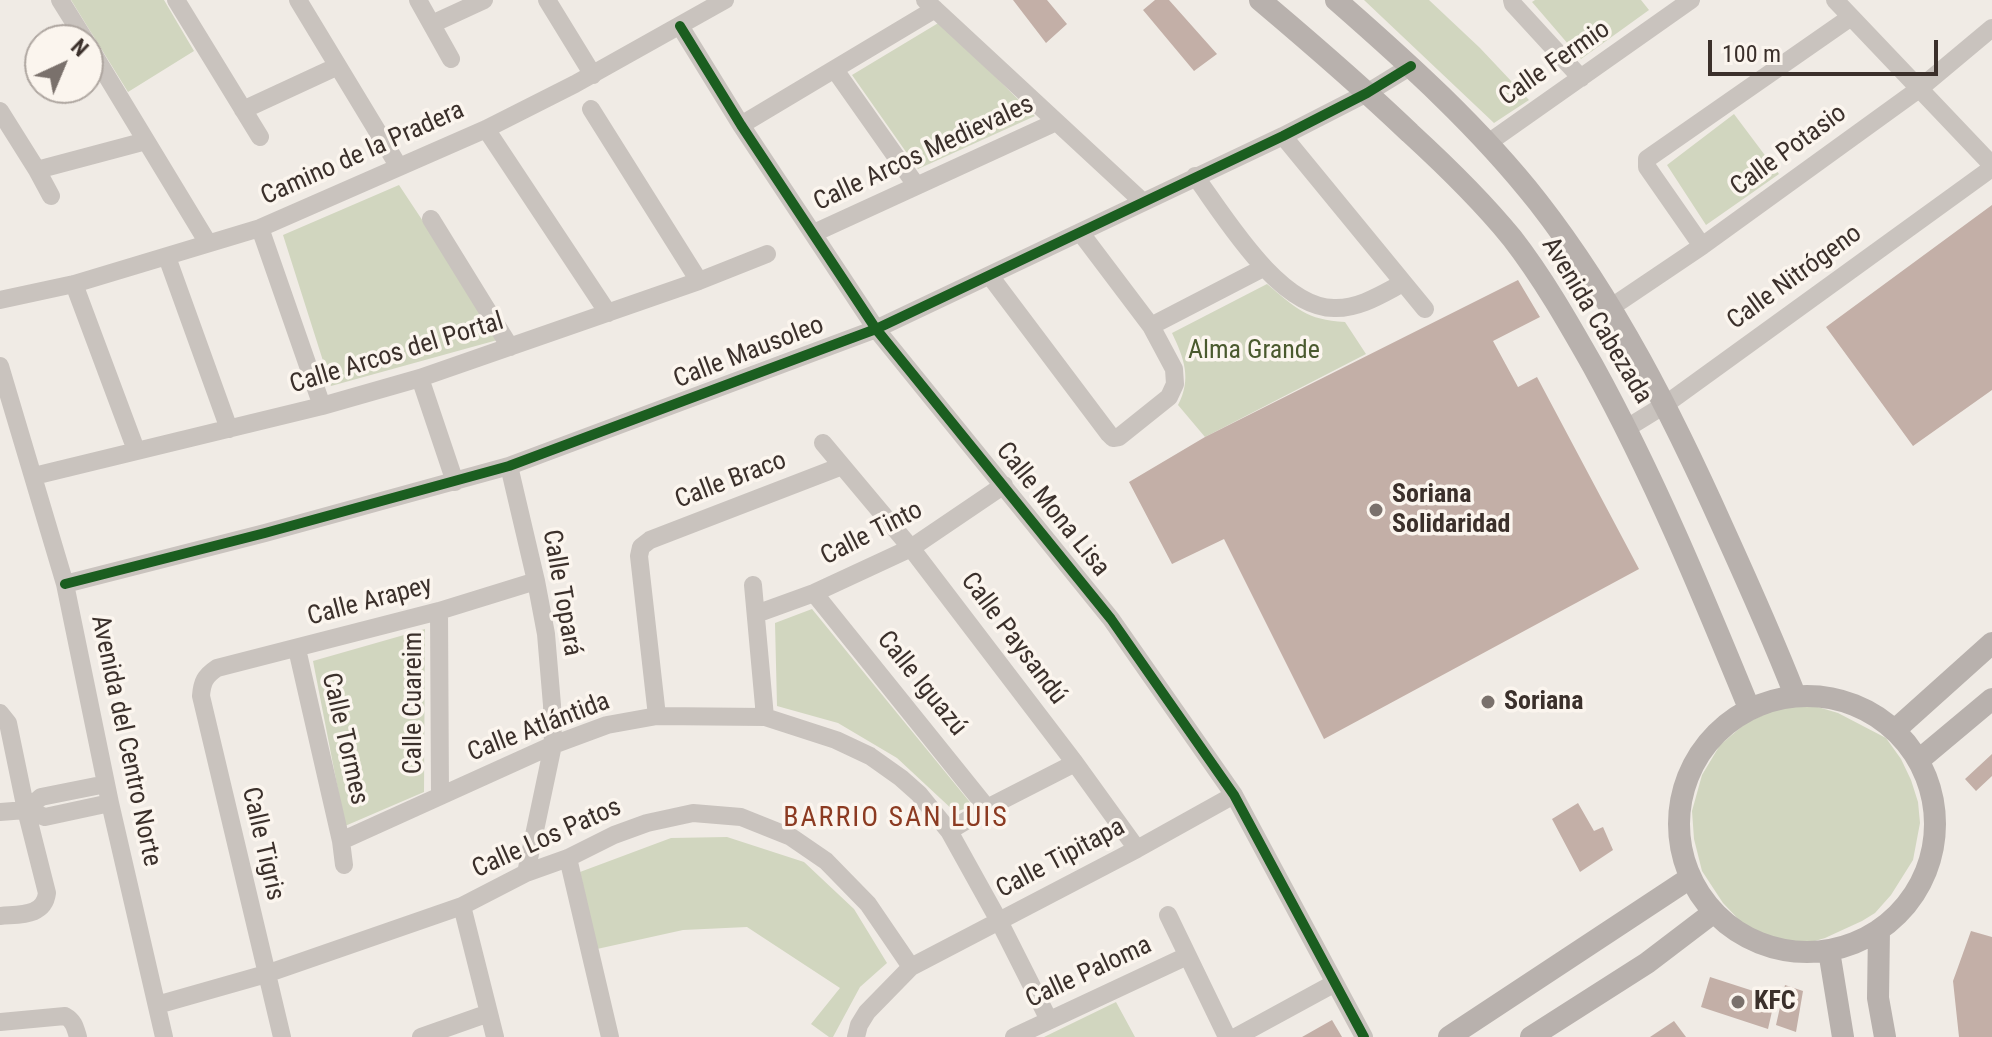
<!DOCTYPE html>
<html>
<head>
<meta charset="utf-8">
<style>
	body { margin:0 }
	#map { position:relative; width:1992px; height:1037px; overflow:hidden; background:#f0ebe5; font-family:"Roboto Condensed",sans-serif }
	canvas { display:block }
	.north { position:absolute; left:24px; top:24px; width:80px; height:80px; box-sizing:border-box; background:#fbf5ee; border:2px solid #aea6a0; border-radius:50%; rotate:44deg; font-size:22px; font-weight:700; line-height:32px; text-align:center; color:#3b302b }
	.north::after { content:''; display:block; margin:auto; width:28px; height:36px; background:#7a716c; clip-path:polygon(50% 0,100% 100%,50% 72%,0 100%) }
	.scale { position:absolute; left:1708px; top:40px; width:230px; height:36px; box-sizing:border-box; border:4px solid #3b302b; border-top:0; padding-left:10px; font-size:24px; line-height:28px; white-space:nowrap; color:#3b302b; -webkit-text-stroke:6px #fbf5ee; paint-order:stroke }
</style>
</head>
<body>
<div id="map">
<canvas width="1992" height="1037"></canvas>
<div class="north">N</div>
<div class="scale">100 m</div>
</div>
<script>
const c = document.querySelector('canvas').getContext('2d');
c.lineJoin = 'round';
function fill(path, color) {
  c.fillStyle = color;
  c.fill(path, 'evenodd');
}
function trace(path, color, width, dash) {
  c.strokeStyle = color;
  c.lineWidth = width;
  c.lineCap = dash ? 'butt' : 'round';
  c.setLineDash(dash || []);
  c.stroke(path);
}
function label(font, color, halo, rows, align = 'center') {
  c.font = font + ' "Roboto Condensed",sans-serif';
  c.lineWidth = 7;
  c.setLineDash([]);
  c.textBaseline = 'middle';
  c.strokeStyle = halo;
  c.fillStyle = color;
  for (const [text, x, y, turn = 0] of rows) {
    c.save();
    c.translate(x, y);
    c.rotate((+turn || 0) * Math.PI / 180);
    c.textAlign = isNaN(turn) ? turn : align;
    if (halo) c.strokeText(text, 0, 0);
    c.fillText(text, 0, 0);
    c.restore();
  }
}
fill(new Path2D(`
	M71 0H164L194 51 128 92Z
	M1364 0H1429L1480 48 1529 100 1494 123Z
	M1535 0H1641L1649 10 1581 59 1532 2Z
	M940 22 1035 116 918 169 852 75Z
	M1734 114 1779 174 1706 225 1667 165Z
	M399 185 501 339 331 386 283 235Z
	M1267 284C1296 308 1306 320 1345 322L1366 354 1205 437 1178 405C1192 379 1184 358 1172 333Z
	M812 609 973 806 955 812 897 758 838 723 777 706 775 623Z
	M425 629 424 792 345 826 313 661Z
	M1811 705 1838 713 1886 738 1901 759 1911 780 1918 802 1920 823 1913 860 1891 895 1875 913 1862 921 1825 938 1805 944 1772 937 1744 925 1723 903 1702 871 1694 839 1692 811 1702 775 1720 745 1746 723 1776 709Z
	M727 837 804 862 854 909 887 963 860 987 833 1037H829L811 1024 840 988 747 927 683 930 597 949 580 872 671 838Z
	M1116 1002 1135 1037H1044Z`), '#d1d6bf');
fill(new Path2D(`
	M1013 0H1047L1067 24 1046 43Z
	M1155 0H1169L1217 54 1194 71 1143 10Z
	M1992 205V390L1913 446 1826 327Z
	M1518 280 1540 317 1493 341 1518 387 1537 377 1639 569 1324 739 1224 539 1172 564 1129 482 1205 437Z
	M1992 754V776L1976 791 1965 779Z
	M1578 803 1594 831 1603 827 1613 850 1580 872 1552 819Z
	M1971 931 1992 937V1037H1959L1953 981Z
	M1710 977 1775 998 1768 1029 1701 1007Z
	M1785 985 1803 991 1796 1032 1776 1025Z
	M1332 1020 1342 1037H1302Z
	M1674 1021 1686 1037H1650Z`), '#c3afa7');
trace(new Path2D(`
	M60 0 85 40
	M176 0 260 137
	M298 0 399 167
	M418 0 451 59
	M547 0 593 75
	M925 0 1143 202
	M1512 0 1513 4 1581 78
	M1835 0 1992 165
	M432 24 484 0
	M680 26 741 125 876 329 1111 619 1234 795 1364 1037
	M88 45 208 243
	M835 70 916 185
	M591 109 699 281
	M243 110 338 66
	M0 111 37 170 51 196
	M741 125 935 9
	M486 129 608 313
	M1283 136 1425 309
	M1488 143 1691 0
	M37 170 146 141
	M1195 176C1225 217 1279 308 1334 308 1359 309 1382 294 1403 283
	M431 219 510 347
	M260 228 322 406
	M814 233 1056 122
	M1702 246 1647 167V159L1851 17
	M167 257 229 429
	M990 276 1109 434 1113 438 1119 437 1169 397 1175 384 1174 369 1151 326 1080 232
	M74 284 136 450
	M0 300 74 284 260 228 486 129 575 84 725 0
	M1610 308 1702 246 1919 89 1992 28
	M1151 326 1263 268
	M0 366 65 584 110 803 164 1037
	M420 378 455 482
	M1627 428 1666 404 1992 168
	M823 443 911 548 1075 763 1137 849
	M509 466 536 581 546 634 552 705 553 745 526 873
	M34 476 322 406 420 378 699 281 767 254
	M65 584 265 533 509 466 876 329 1283 136 1367 93 1411 66
	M753 585 765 717
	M814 593 987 808
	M439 611 440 795
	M756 614 814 593 911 548 1004 485
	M297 649 341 841 344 865
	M0 713 8 723 26 810 47 893C44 917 19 914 0 916
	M657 716 639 556 641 547 650 540 842 466
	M26 810 41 797 106 784
	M0 812 26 810 45 817 110 803
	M949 831 987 808 1075 763
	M341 841 553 745 607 725 657 716 765 717 836 740 870 756 901 778 919 794 949 831 999 921 1049 1020
	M568 858 610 1037
	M462 906 495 1037
	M1168 915 1227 1037
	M157 1005 266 974 462 906 526 873 568 858 614 835 647 823 693 813 741 817 791 837 826 861 868 904 911 967
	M0 1022 65 1016C74 1021 75 1027 78 1037
	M282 1037 201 696C202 682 205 676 217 668L439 611 536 581
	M421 1037 489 1013
	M856 1037 859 1025 867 1012 911 967 1137 849 1234 795
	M1014 1037 1187 956
	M1236 1037 1335 983`), '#c9c3be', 18);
trace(new Path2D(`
	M1260 0C1311 43 1362 87 1410 133 1446 166 1481 200 1512 238 1543 278 1568 322 1593 366 1654 477 1701 591 1749 708
	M1336 0C1408 63 1479 127 1538 202 1615 301 1672 414 1723 528 1748 583 1773 639 1795 695
	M1679 824a128 128 0 1 1 256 0a128 128 0 1 1-256 0Z
	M1895 730 1992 643
	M1919 760 1992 699
	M1879 930 1878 998 1885 1037
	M1829 951 1843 1037
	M1449 1037 1690 878
	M1531 1037 1647 963 1714 912`), '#b8b1ad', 22);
trace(new Path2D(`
	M680 26 741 125 876 329 1111 619 1234 795 1364 1037
	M65 584 265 533 509 466 876 329 1283 136 1367 93 1411 66`), '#1b5e20', 10);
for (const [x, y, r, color] of [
	[1376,510,8,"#7a716c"],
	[1488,702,8,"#7a716c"],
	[1738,1002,8,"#7a716c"]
]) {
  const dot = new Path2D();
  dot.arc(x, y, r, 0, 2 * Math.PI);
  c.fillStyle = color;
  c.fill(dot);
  trace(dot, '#fbf5ee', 3);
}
label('26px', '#3b302b', '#fbf5ee', [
	["Calle Fermio",1555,64,-35],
	["Calle Potasio",1789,151,-36],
	["Camino de la Pradera",363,154,-24],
	["Calle Arcos Medievales",924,154,-25],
	["Calle Nitrógeno",1795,278,-36],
	["Avenida Cabezada",1596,321,59],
	["Calle Mausoleo",749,353,-21],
	["Calle Arcos del Portal",397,354,-17],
	["Calle Braco",731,481,-21],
	["Calle Mona Lisa",1052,510,51],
	["Calle Tinto",872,534,-27],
	["Calle Topará",561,593,80],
	["Calle Arapey",370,602,-15],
	["Calle Paysandú",1013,639,53],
	["Calle Iguazú",921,684,51],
	["Calle Cuareim",414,703,-90],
	["Calle Atlántida",539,728,-21],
	["Calle Tormes",344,739,77],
	["Avenida del Centro Norte",125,741,78],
	["Calle Los Patos",547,839,-24],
	["Calle Tigris",262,844,77],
	["Calle Tipitapa",1061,859,-28],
	["Calle Paloma",1089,973,-25]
]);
label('26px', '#4a5a2e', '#fbf5ee', [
	["Alma Grande",1254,351]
]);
label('bold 26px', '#3b302b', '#fbf5ee', [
	["Soriana",1392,495],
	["Solidaridad",1392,525],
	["Soriana",1504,702],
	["KFC",1754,1002]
], 'left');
c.letterSpacing = '2px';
label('28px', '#8c3b22', '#fbf5ee', [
	["BARRIO SAN LUIS",896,819]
]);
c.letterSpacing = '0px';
</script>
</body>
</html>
